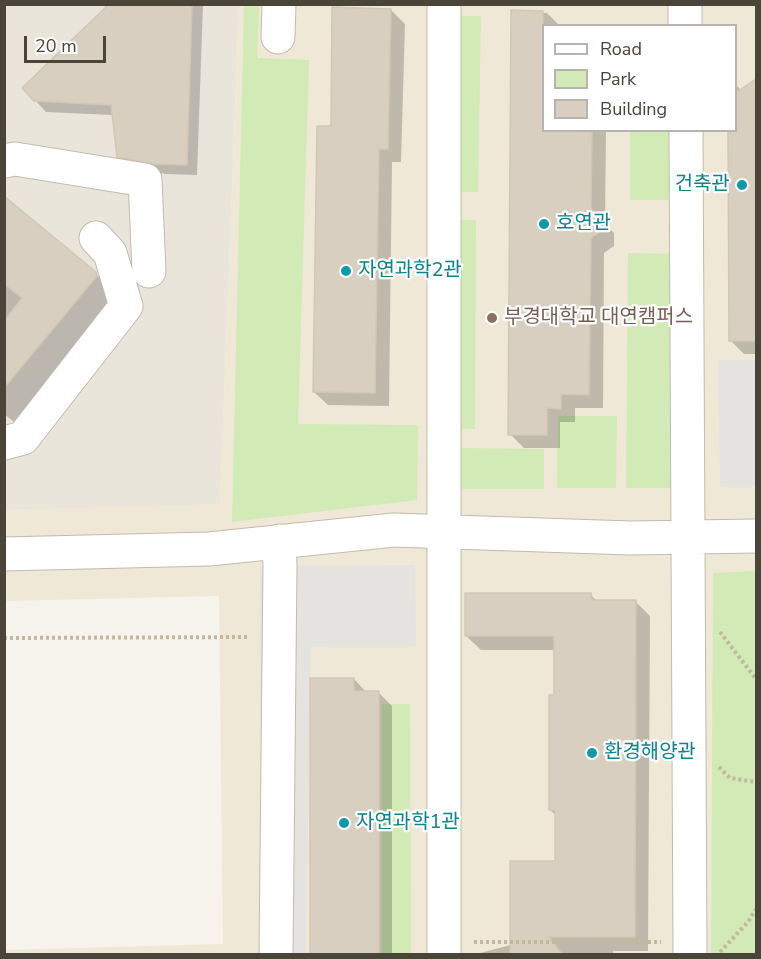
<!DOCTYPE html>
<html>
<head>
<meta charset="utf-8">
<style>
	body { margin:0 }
	#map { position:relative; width:761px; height:959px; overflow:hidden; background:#f6f3ec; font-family:"Nunito Sans",sans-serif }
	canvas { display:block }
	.frame { position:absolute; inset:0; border:6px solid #4b4439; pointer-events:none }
	.legend { position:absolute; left:542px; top:24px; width:195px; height:108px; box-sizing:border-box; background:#fff; border:2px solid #b7b4b0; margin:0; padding:8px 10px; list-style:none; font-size:18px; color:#4b4439 }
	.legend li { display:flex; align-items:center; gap:12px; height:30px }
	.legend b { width:30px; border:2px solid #b7b4b0 }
	.scale { position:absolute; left:24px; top:36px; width:82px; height:27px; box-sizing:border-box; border:3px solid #4b4439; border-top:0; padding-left:8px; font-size:18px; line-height:21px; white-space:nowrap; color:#4b4439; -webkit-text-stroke:4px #fff; paint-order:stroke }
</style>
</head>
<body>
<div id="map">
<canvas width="761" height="959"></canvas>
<div class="frame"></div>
<ul class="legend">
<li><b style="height:8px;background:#fff"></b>Road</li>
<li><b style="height:16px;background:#d2eab5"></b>Park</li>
<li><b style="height:16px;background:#d8cfc1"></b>Building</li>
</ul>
<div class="scale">20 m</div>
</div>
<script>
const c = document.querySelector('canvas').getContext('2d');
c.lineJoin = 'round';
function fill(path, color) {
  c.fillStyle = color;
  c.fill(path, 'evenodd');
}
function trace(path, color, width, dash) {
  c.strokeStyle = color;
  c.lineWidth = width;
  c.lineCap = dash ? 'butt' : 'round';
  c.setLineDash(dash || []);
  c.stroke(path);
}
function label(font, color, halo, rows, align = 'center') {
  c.font = font + ' "Nunito Sans","Noto Sans KR",sans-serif';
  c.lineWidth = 4.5;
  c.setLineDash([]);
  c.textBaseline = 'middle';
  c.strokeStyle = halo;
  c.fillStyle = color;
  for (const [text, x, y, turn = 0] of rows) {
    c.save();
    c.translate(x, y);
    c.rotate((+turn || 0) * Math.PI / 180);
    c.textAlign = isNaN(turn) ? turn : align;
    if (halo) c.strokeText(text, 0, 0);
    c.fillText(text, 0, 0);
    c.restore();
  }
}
fill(new Path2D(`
	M4 5H239L220 505 5 510Z`), '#eae5da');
fill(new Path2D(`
	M239 5H756V954H5L4 950 223 944 219 596 5 601 4 510 220 504ZM544 26H736V130H544Z`), '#efe8d6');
fill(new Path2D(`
	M244 5H259L257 58 309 60 298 424 418 425 417 500 232 522Z
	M457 16H481L478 192H454Z
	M630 131H671L670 200H630Z
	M451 220H476L475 429H450Z
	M628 253 673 254 671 488H626Z
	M558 416H617L616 488H557Z
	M455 448 544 449V489H455Z
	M756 571V954H711L713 573Z
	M382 704H410L411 954H382Z`), '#d2eab5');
fill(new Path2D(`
	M718 360H756V486L720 487Z
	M415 565 416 646 311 647 306 954H261L260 566Z`), '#e5e3e0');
fill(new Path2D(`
	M111 4H203L197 175 166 174 130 167 119 156 113 115 46 112 35 100Z
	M391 10 405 24 401 162H392L389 406 328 405 314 392 333 127Z
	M513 12 547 13 560 26H544V130H606L605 224 614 233V246L604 253 603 408H575V422H560V448H524L510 434Z
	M736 85 754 104 756 94V354H744L730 340Z
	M4 269 95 273 120 298 18 425 4 414Z
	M591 595 597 601H635L650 616 648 951H613V954H476L511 945 557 863V816L550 810 556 650H481L466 636Z
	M312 679H354L367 693 378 692 392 706V954H312Z`), '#0003');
const building = new Path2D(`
	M109 4H192L187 165 154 164 117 157 111 105 34 101 22 88Z
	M332 7 391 9 388 149H379L375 393 313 392 317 126H331Z
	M511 10 543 11V130H592L591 209 601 218 600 232 591 238 589 395 561 394V409L547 408V435H508Z
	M756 79V341H729L728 130H735V93Z
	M4 196 96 272 97 276 4 388V321L22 298 4 284Z
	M465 593H591L592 600H636L635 937H549L562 954H510V861H555V810H549V695H554V636H465Z
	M310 678H354V691H379V954H310Z`);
fill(building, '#d8cfc1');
trace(building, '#d3c7b4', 1.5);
const minor = new Path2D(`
	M444 4V954
	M685 4V26
	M278 37 279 4
	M686 130 690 954
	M4 161 15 159 145 180 149 271
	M4 443 23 438 126 306 110 253 96 238
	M4 554 209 549 394 530 630 538 756 536
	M276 954 280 566 279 541`);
trace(minor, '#c2bbae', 35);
trace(new Path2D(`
	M720 632 756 679
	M4 638 249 637
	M719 767 730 778 756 782
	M474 942H661
	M720 952 748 922 756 909`), '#c4b79f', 4, [3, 3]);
trace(minor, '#fff', 33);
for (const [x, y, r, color] of [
	[742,185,6,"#0f9aa8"],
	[544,224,6,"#0f9aa8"],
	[346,271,6,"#0f9aa8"],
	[492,318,6,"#8d6e63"],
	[592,753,6,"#0f9aa8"],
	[344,823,6,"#0f9aa8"]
]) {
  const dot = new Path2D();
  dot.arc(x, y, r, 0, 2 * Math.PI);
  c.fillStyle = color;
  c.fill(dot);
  trace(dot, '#fff', 2);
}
label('20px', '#0d838f', '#fff', [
	["건축관",730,185,"right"],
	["호연관",556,224],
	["자연과학2관",358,271],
	["환경해양관",604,753],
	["자연과학1관",356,823]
], 'left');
label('20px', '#785e54', '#fff', [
	["부경대학교 대연캠퍼스",504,318]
], 'left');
</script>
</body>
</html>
